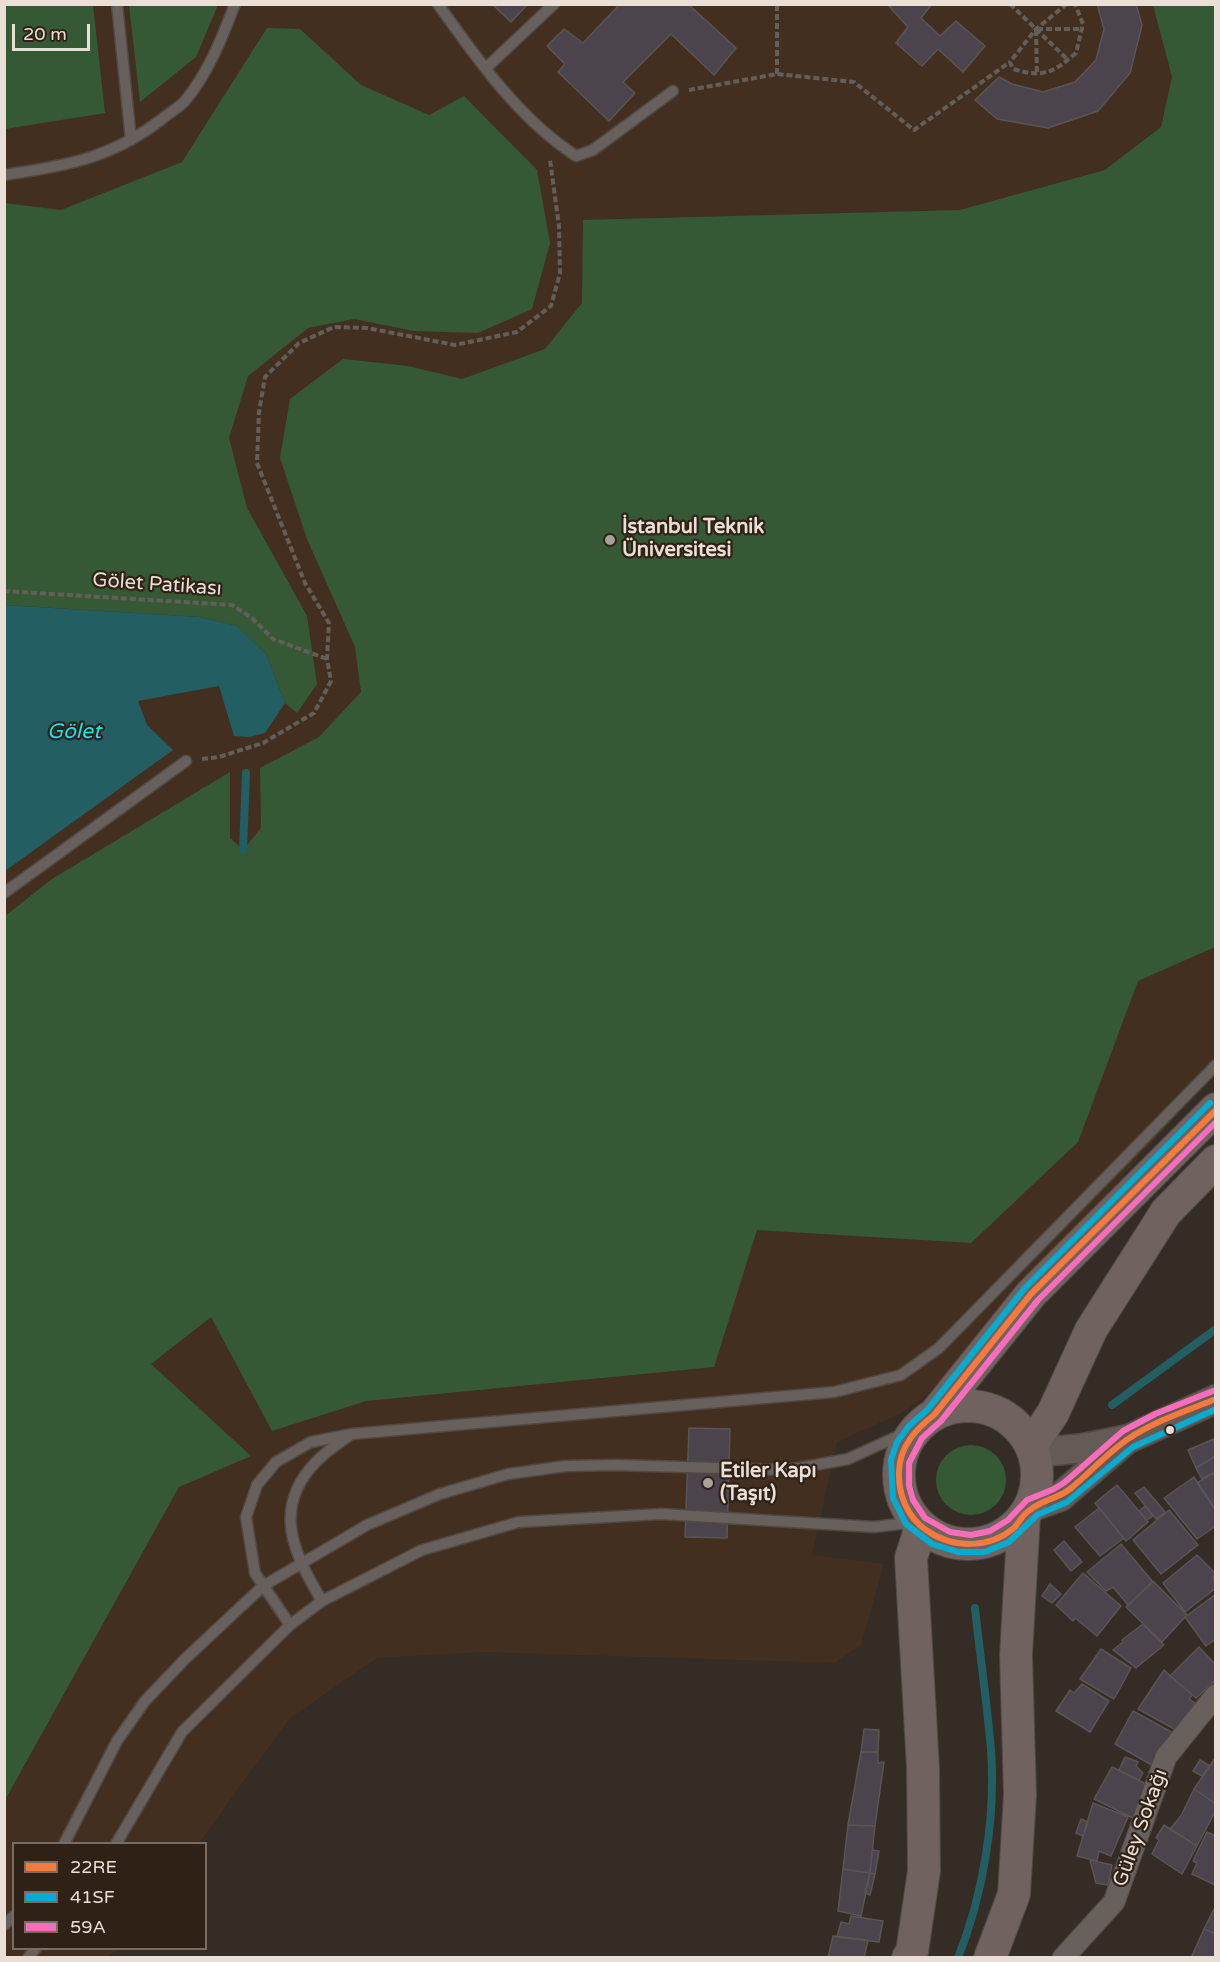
<!DOCTYPE html>
<html>
<head>
<meta charset="utf-8">
<style>
	body { margin:0 }
	#map { position:relative; width:1220px; height:1962px; overflow:hidden; background:#342c25; font-family:"Varela Round",sans-serif }
	canvas { display:block }
	.frame { position:absolute; inset:0; border:6px solid #e9dfd7; pointer-events:none }
	.legend { position:absolute; left:12px; top:1842px; width:195px; height:108px; box-sizing:border-box; background:#2f2115; border:2px solid #796d63; margin:0; padding:8px 10px; list-style:none; font-size:18px; color:#e9dfd7 }
	.legend li { display:flex; align-items:center; gap:12px; height:30px }
	.legend b { width:30px; border:2px solid #796d63 }
	.scale { position:absolute; left:12px; top:24px; width:78px; height:27px; box-sizing:border-box; border:3px solid #e9dfd7; border-top:0; padding-left:8px; font-size:18px; line-height:21px; white-space:nowrap; color:#e9dfd7; -webkit-text-stroke:4px #2f2115; paint-order:stroke }
</style>
</head>
<body>
<div id="map">
<canvas width="1220" height="1962"></canvas>
<div class="frame"></div>
<ul class="legend">
<li><b style="height:8px;background:#f6793e"></b>22RE</li>
<li><b style="height:8px;background:#06acd0"></b>41SF</li>
<li><b style="height:8px;background:#fb6dba"></b>59A</li>
</ul>
<div class="scale">20 m</div>
</div>
<script>
const c = document.querySelector('canvas').getContext('2d');
c.lineJoin = 'round';
function fill(path, color) {
  c.fillStyle = color;
  c.fill(path, 'evenodd');
}
function trace(path, color, width, dash) {
  c.strokeStyle = color;
  c.lineWidth = width;
  c.lineCap = dash ? 'butt' : 'round';
  c.setLineDash(dash || []);
  c.stroke(path);
}
function label(font, color, halo, rows, align = 'center') {
  c.font = font + ' "Varela Round",sans-serif';
  c.lineWidth = 4.5;
  c.setLineDash([]);
  c.textBaseline = 'middle';
  c.strokeStyle = halo;
  c.fillStyle = color;
  for (const [text, x, y, turn = 0] of rows) {
    c.save();
    c.translate(x, y);
    c.rotate((+turn || 0) * Math.PI / 180);
    c.textAlign = isNaN(turn) ? turn : align;
    if (halo) c.strokeText(text, 0, 0);
    c.fillText(text, 0, 0);
    c.restore();
  }
}
fill(new Path2D(`
	M5 5H1215V1075L1185 1105 943 1381 906 1411 837 1442 812 1555 884 1564 861 1645 835 1663 482 1652 377 1658 289 1719 199 1843 14 1844V1948L119 1949 107 1957 5 1958Z`), '#422f20');
fill(new Path2D(`
	M5 4 93 5 105 113 5 129Z
	M129 5H218L196 57 140 102Z
	M1153 5H1215V947L1138 981 1078 1142 971 1243 757 1230 714 1367 366 1401 272 1431 211 1317 151 1364 251 1456 179 1487 5 1800V916L52 879 230 772V838L243 850 261 828 260 768 319 737 361 692 355 647 307 539 280 458 290 399 343 359 408 366 462 379 545 349 582 303 583 220 960 210 1105 170 1161 127 1172 77Z
	M267 28 300 29 361 85 429 115 464 96 537 170 550 243 532 309 478 333 414 331 354 319 308 328 248 376 229 438 247 508 307 616 317 684 297 713 285 703 266 654 237 626 200 617 5 605 4 203 61 210 182 162Z
	M936 1480a35 35 0 1 1 70 0a35 35 0 1 1-70 0Z`), '#365935');
fill(new Path2D(`
	M4 605 200 617 237 626 266 654 285 703 265 733 249 737 234 736 219 686 138 701 147 725 173 750 5 871Z`), '#225e62');
trace(new Path2D(`
	M243 850 246 773
	M1112 1405 1216 1329
	M958 1958C983 1895 996 1818 991 1750 987 1703 980 1655 975 1608`), '#225e62', 8);
const building = new Path2D(`
	M492 4H528L511 22Z
	M620 4H688L736 48 714 75 671 34 623 82 635 93 609 121 558 72 565 64 547 46 564 29 583 43Z
	M887 4H932L921 18 940 36 956 21 985 46 963 72 938 49 922 66 896 43 908 27Z
	M1097 4H1136L1142 25 1130 73 1098 111 1048 128 997 119 975 100 999 77 1012 84 1043 92 1075 82 1096 60 1104 29Z
	M689 1428 730 1429 727 1538 685 1537Z
	M1214 1439 1216 1456 1196 1468 1188 1450Z
	M1216 1456V1477L1213 1473 1202 1479 1196 1468Z
	M1213 1473 1216 1477V1511L1197 1483Z
	M1194 1477 1216 1510V1526L1197 1539 1164 1498Z
	M1117 1485 1148 1522 1126 1541 1095 1503Z
	M1144 1487 1165 1512 1156 1519 1135 1493Z
	M1145 1506 1153 1516 1147 1520 1139 1511Z
	M1099 1508 1124 1538 1100 1556 1075 1527Z
	M1169 1510 1198 1545 1161 1574 1133 1540Z
	M1064 1541 1082 1562 1071 1571 1054 1550Z
	M1121 1544 1153 1582 1128 1605 1113 1587 1106 1591 1087 1572Z
	M1197 1555 1216 1574 1213 1576 1216 1588 1185 1612 1163 1583Z
	M1083 1573 1121 1606 1097 1636 1075 1618 1073 1621 1056 1605Z
	M1153 1581 1187 1615 1162 1642 1126 1607Z
	M1050 1584 1061 1594 1052 1603 1042 1596Z
	M1216 1594V1639L1206 1646 1185 1617Z
	M1143 1624 1164 1645 1136 1668 1113 1650 1123 1642 1122 1640Z
	M1199 1647 1216 1665V1680L1196 1698 1170 1676Z
	M1101 1649 1131 1668 1114 1699 1080 1679Z
	M1164 1670 1192 1695 1189 1699 1195 1703 1176 1730 1138 1709Z
	M1082 1684 1109 1701 1090 1732 1056 1711 1070 1690 1074 1693Z
	M1133 1711 1175 1734 1157 1768 1115 1744Z
	M864 1729 879 1730 878 1752H861Z
	M861 1752H878V1763L884 1762 875 1826 848 1825Z
	M1125 1757 1138 1762 1136 1766 1143 1773 1139 1780 1119 1770Z
	M1216 1757V1804L1194 1789Z
	M1200 1760 1210 1766 1202 1776 1193 1771Z
	M1112 1767 1148 1785 1133 1818 1094 1799Z
	M1194 1789 1216 1804V1810L1197 1846 1170 1829 1181 1816Z
	M1093 1803 1128 1817 1111 1856 1099 1851 1097 1861 1077 1856Z
	M1081 1819 1088 1822 1083 1836 1076 1833Z
	M848 1825 875 1826 870 1873 843 1869Z
	M1164 1825 1197 1846 1182 1874 1152 1854 1159 1840 1156 1838Z
	M1207 1832 1216 1836 1215 1885 1192 1874 1197 1863 1193 1861Z
	M872 1850 879 1851 875 1874 870 1873Z
	M1090 1860 1112 1865 1108 1885 1096 1883Z
	M843 1869 870 1873 861 1916 838 1911Z
	M870 1873 875 1874 870 1895 865 1893Z
	M1216 1905V1934L1204 1929Z
	M851 1916 883 1921 879 1942 837 1937 841 1922 849 1924Z
	M1204 1929 1216 1934V1958H1191Z
	M833 1936 868 1940 864 1958H828Z`);
fill(building, '#4b444d');
trace(building, '#5a5554', 1.5);
const lane = new Path2D(`
	M117 4 131 140
	M438 4C477 59 519 119 576 156L593 150 673 91
	M486 68 554 4
	M4 175C66 166 112 158 162 119 169 113 178 108 184 102 208 74 222 38 235 4
	M4 893 186 761
	M322 1601C294 1554 271 1508 316 1462 325 1452 338 1444 349 1436
	M290 1625 255 1573 246 1517 257 1485 276 1462 311 1442 352 1434 834 1392 901 1375 939 1348 1216 1065
	M64 1844 117 1741 145 1701 185 1659 263 1586 367 1525 440 1494 508 1474 566 1466 615 1465 788 1470 848 1459 918 1427
	M116 1844 182 1732 290 1625 322 1601 422 1550 519 1522 661 1514 874 1527 916 1522
	M4 1925 14 1916
	M28 1958 36 1948`);
const street = new Path2D(`
	M1063 1958 1114 1902 1166 1757 1216 1695`);
const secondary = new Path2D(`
	M1034 1453 1083 1448 1128 1439 1216 1399
	M1029 1508 1060 1497 1126 1440`);
const primary = new Path2D(`
	M899 1475a69 69 0 1 1 138 0a69 69 0 1 1-138 0Z
	M934 1415 1031 1294 1216 1109
	M1031 1446 1053 1413 1091 1330 1166 1212 1216 1161
	M908 1958 912 1952 924 1871 923 1768 911 1558 921 1527
	M990 1958 1014 1894 1020 1795 1016 1655 1024 1516`);
trace(lane, '#504943', 13);
trace(street, '#504943', 23);
trace(secondary, '#504943', 31);
trace(primary, '#504943', 34);
trace(new Path2D(`
	M1010 4 1068 60
	M1067 4 1036 29 1010 62 1013 69C1043 78 1053 73 1076 53L1083 24 1075 4
	M1037 29H1083
	M1036 30 1037 74
	M777 74V4
	M689 90 777 74 854 82 914 130 1010 62
	M4 591 232 605 252 618 273 639 327 659
	M202 759 219 757 263 743 314 713 331 681 327 659 329 623 305 583 257 463 259 412 265 377 299 343 334 327 367 328 455 345 517 332 551 306 560 273 559 226 550 160`), '#645e5a', 4, [6, 3]);
trace(lane, '#67605c', 10);
trace(street, '#67605c', 21);
trace(secondary, '#645b56', 28);
trace(primary, '#6f625f', 32);
trace(new Path2D(`
	M1216 1110 1031 1294 934 1415C916 1429 900 1446 899 1471 898 1494 907 1517 926 1530 953 1549 990 1549 1015 1527 1020 1521 1023 1514 1030 1510 1042 1500 1057 1499 1070 1489 1090 1473 1107 1453 1128 1439 1155 1421 1186 1411 1216 1399`), '#f6793e', 6);
trace(new Path2D(`
	M1210 1103 1025 1288 928 1409 908 1427 897 1442 891 1460 893 1498 906 1524 932 1544 958 1552H985L1009 1542 1037 1515 1067 1502 1133 1447 1216 1409`), '#06acd0', 6);
trace(new Path2D(`
	M1213 1391 1155 1414 1123 1431 1065 1482 1054 1489 1027 1500 1008 1520 990 1531 971 1535 950 1532 925 1518 913 1500 909 1486V1463L922 1438 941 1421 1038 1300 1216 1122`), '#fb6dba', 6);
for (const [x, y, r, color] of [
	[610,540,6,"#aaa099"],
	[1170,1430,5,"#e9dfd7"],
	[708,1483,6,"#aaa099"]
]) {
  const dot = new Path2D();
  dot.arc(x, y, r, 0, 2 * Math.PI);
  c.fillStyle = color;
  c.fill(dot);
  trace(dot, '#2f2115', 2);
}
label('bold 20px', '#e9dfd7', '#2f2115', [
	["İstanbul Teknik",622,528],
	["Üniversitesi",622,551],
	["Etiler Kapı",720,1472],
	["(Taşıt)",720,1495]
], 'left');
label('20px', '#e9dfd7', '#2f2115', [
	["Gölet Patikası",157,585,4],
	["Güley Sokağı",1141,1828,-70]
]);
label('italic 21px', '#14e3f0', '#2f2115', [
	["Gölet",74,732]
]);
</script>
</body>
</html>
